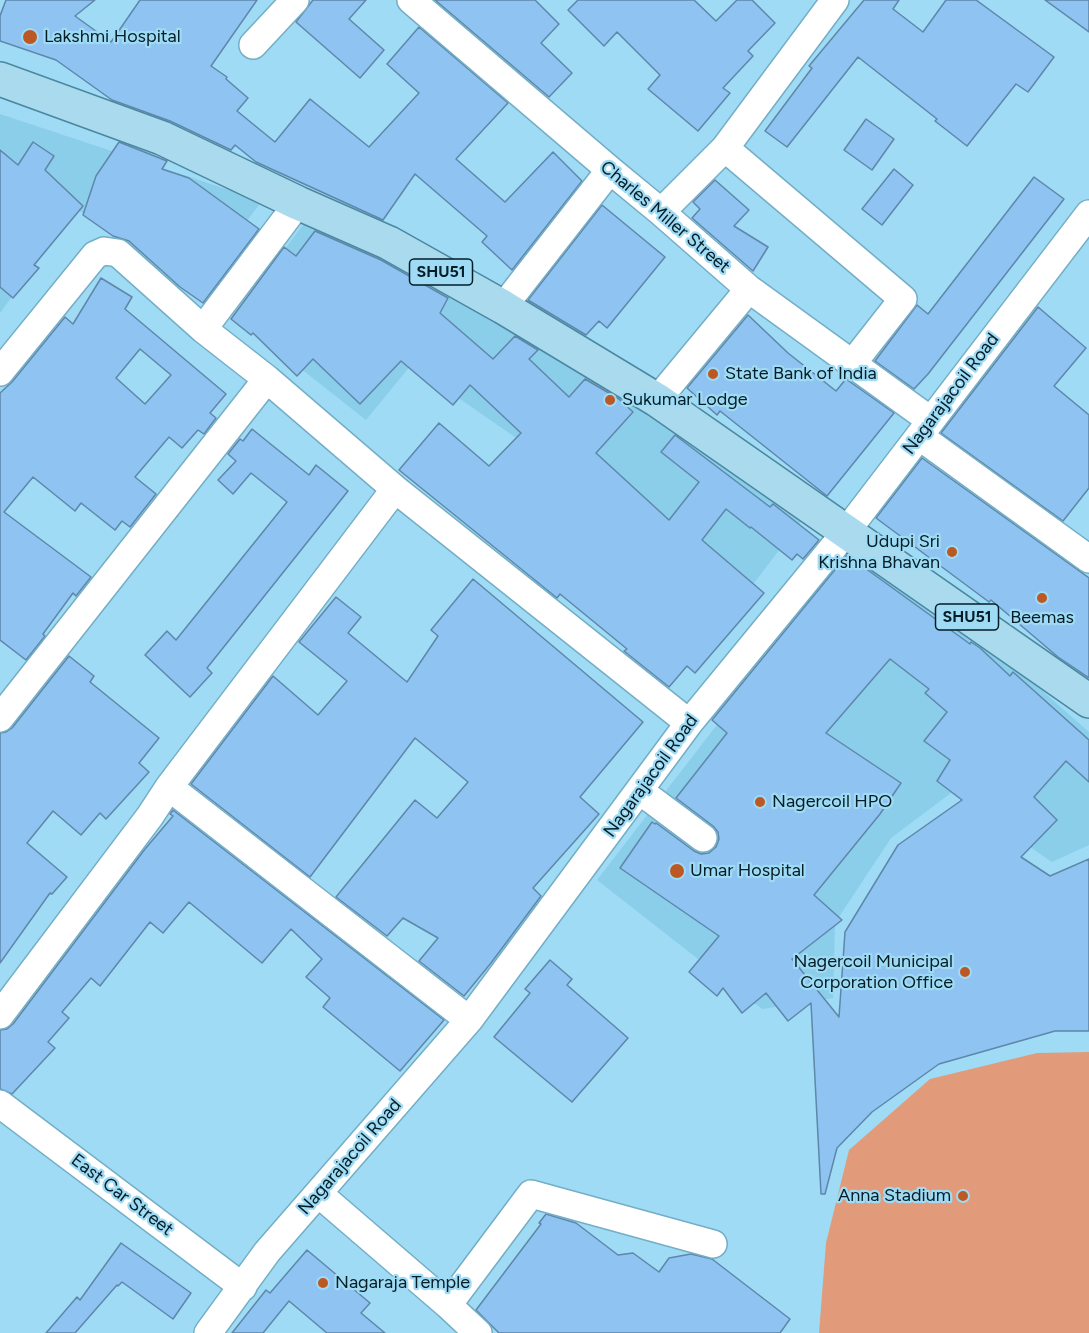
<!DOCTYPE html>
<html>
<head>
<meta charset="utf-8">
<style>
	body { margin:0 }
	canvas { display:block; background:#9fdbf4 }
</style>
</head>
<body>
<canvas width="1089" height="1333"></canvas>
<script>
const c = document.querySelector('canvas').getContext('2d');
c.lineJoin = 'round';
function fill(path, color) {
  c.fillStyle = color;
  c.fill(path, 'evenodd');
}
function trace(path, color, width, dash) {
  c.strokeStyle = color;
  c.lineWidth = width;
  c.lineCap = dash ? 'butt' : 'round';
  c.setLineDash(dash || []);
  c.stroke(path);
}
function label(font, color, halo, rows, align = 'center') {
  c.font = font + ' Figtree,sans-serif';
  c.lineWidth = 4.5;
  c.setLineDash([]);
  c.textBaseline = 'middle';
  c.strokeStyle = halo;
  c.fillStyle = color;
  for (const [text, x, y, turn = 0] of rows) {
    c.save();
    c.translate(x, y);
    c.rotate((+turn || 0) * Math.PI / 180);
    c.textAlign = isNaN(turn) ? turn : align;
    if (halo) c.strokeText(text, 0, 0);
    c.fillText(text, 0, 0);
    c.restore();
  }
}
fill(new Path2D(`
	M0 114 262 201 192 293 77 209 0 313Z
	M306 221 567 353 803 519 744 596 411 365 366 420 234 316Z
	M849 554 1014 666 1089 732V845L1052 862 951 793 891 838 835 923 833 998 762 1009 597 880Z`), '#8acee9');
fill(new Path2D(`
	M1089 1052V1333H819L826 1243 849 1150 930 1079 1037 1053Z`), '#e19b7b');
const building = new Path2D(`
	M6 0H95L75 16 111 42 140 0H257L211 66 227 77 226 79 248 98 237 111 275 142 310 99 369 147 419 93 387 64 419 27 508 103 456 159 505 202 553 152 582 181 512 270 482 242 487 236 415 174 383 220 256 162 235 145 231 150 170 121 112 100 56 60 0 41V16Z
	M313 0H366L349 19 384 50 360 78 296 22Z
	M435 0H535L559 24 541 43 572 73 549 97Z
	M578 0H694L716 21 737 0H752L775 23 748 51 753 56 723 88 730 93 698 131 648 89 660 75 617 32 604 46 568 10Z
	M864 0H899L893 9 923 32 946 0H976L1054 57 1028 92 1016 84 967 146 935 121 937 119 858 57 787 147 765 131 812 68 809 66Z
	M1045 0H1089V32Z
	M866 119 894 139 872 170 844 150Z
	M33 142 54 156 45 170 83 206 34 265 39 268 13 298 0 287V150L18 165Z
	M119 142 167 161 162 169 189 178 259 229 203 303 180 287 129 241 113 236 83 215 96 176Z
	M894 169 913 185 882 225 862 209Z
	M1034 177 1064 199 928 374 914 389 875 361 917 305 928 314Z
	M715 180 749 210 734 226 768 247 753 271 692 218 700 209 693 202Z
	M602 205 665 257 607 328 599 321 586 335 528 300Z
	M315 231 381 260 448 298 440 313 493 359 515 336 538 350 529 359 569 397 585 379 619 399 633 412 596 453 669 520 699 482 661 452 675 435 770 507 773 504 819 540 803 559 797 554 792 560 751 527 750 528 726 509 702 540 764 593 695 673 687 666 669 687 624 651 627 649 560 594 557 598 399 470 439 423 489 466 521 433 470 385 453 405 401 361 360 404 313 359 297 376 253 333 251 335 231 319 284 247 296 256Z
	M101 278 132 297 125 309 226 394 210 413 216 418 204 434 198 430 182 448 169 437 135 477 156 494 130 527 122 521 115 530 81 503 75 511 33 477 4 512 91 577 76 596 73 593 43 634 45 636 26 660 0 640V393L12 382 65 317 73 324ZM140 349 171 375 145 404 116 378Z
	M1038 307 1086 348 1054 386 1089 415V488L1063 521 941 433Z
	M748 315 788 353 836 391 846 379 894 413 827 496 720 411 717 415 687 388Z
	M252 429 309 475 316 465 348 491 207 668 212 673 190 697 145 655 167 631 176 640 287 502 251 473 233 494 218 480 236 461 228 454 240 439 243 441Z
	M922 458 1089 578V678L1058 657 991 600 989 602 876 518Z
	M847 555 970 644 971 642 980 648 1010 676 1013 672 1089 740V782L1066 761 1034 797 1057 820 1021 857 1050 876 1089 859V1031H1055L939 1064 872 1112 837 1148 825 1194H821L811 1003 788 1021 766 993 742 1013 723 988 717 996 689 972 719 936 620 868 652 822 655 824 656 823 694 851 701 854 709 853 716 847 719 839 718 832 713 826 676 798 727 733 712 720ZM890 659 929 689 925 693 947 712 924 741 950 760 937 781 962 800 898 845 845 932 839 1017 792 959 842 920 814 895 880 814 901 783 826 733Z
	M473 579 643 722 580 797 599 814 533 888 541 896 491 963 464 996 419 961 438 938 403 918 387 936 336 897 415 800 437 818 468 782 415 738 310 877 191 784 273 676 318 715 347 681 299 642 336 597 361 617 348 633 407 682 438 636 431 630Z
	M69 656 94 676 90 682 159 738 139 763 149 772 106 819 100 813 81 835 53 811 27 843 67 877 52 894 50 893 0 963V733L6 732 12 728Z
	M173 810 444 1020 400 1071 323 1007 330 998 306 977 322 959 291 929 262 963 189 902 163 933 150 922 100 986 91 978 62 1012 69 1018 48 1042 55 1048 12 1094 0 1089V1030L7 1029 13 1024 145 849 173 816 170 814Z
	M550 960 572 979 567 985 628 1038 572 1102 494 1037 530 993 525 989Z
	M546 1214 576 1223 618 1255 633 1253 659 1272 669 1258 691 1254 712 1259 790 1319 780 1333H499L476 1310 541 1224 539 1223Z
	M121 1243 191 1293 173 1319 122 1282 118 1286 117 1285 75 1333H46L77 1297 80 1300Z
	M307 1250 370 1303 361 1313 385 1333H327L289 1301 263 1333H232L266 1290 270 1293Z`);
fill(building, '#8fc3f1');
trace(building, '#5e87aa', 1.5);
const minor = new Path2D(`
	M411 0 610 170 661 212 749 289 930 420
	M253 45 295 0
	M725 148 903 299 852 364
	M661 212 725 148 835 0
	M503 307 610 170
	M203 329 298 203
	M0 372 95 255 104 251 118 253 203 329 267 379 395 489 689 723
	M657 400 749 289
	M919 436 1089 559
	M0 718 267 379
	M169 787 469 1020
	M640 791 703 838
	M0 1015 150 816 169 787 395 489
	M0 1104 243 1287
	M319 1194 448 1305 531 1194 713 1244
	M448 1305 478 1333
	M208 1333 267 1252 469 1020 689 723 845 533 1089 214`);
const major = new Path2D(`
	M0 79 162 138 298 203 389 243 503 307 657 400 1089 701`);
trace(minor, '#73aec6', 30);
trace(major, '#4b88a0', 36);
trace(minor, '#fff', 27);
trace(major, '#aadaed', 33);
for (const [x, y, r, color] of [
	[30,37,8,"#bc5823"],
	[713,374,6,"#bc5823"],
	[610,400,6,"#bc5823"],
	[952,552,6,"#bc5823"],
	[1042,598,6,"#bc5823"],
	[760,802,6,"#bc5823"],
	[677,871,8,"#bc5823"],
	[965,972,6,"#bc5823"],
	[963,1196,6,"#bc5823"],
	[323,1283,6,"#bc5823"]
]) {
  const dot = new Path2D();
  dot.arc(x, y, r, 0, 2 * Math.PI);
  c.fillStyle = color;
  c.fill(dot);
  trace(dot, '#9fdbf4', 2);
}
for (const [x, y, w] of [
	[441,272,63],
	[967,617,63]
]) {
  const box = new Path2D();
  box.roundRect(x - w / 2, y - 13, w, 26, 4.5);
  c.fillStyle = '#9fdbf4';
  c.fill(box);
  trace(box, '#041d26', 1.5);
}
label('bold 16px', '#041d26', null, [
	["SHU51",441,272],
	["SHU51",967,617]
]);
label('18px', '#041d26', '#9fdbf4', [
	["Lakshmi Hospital",44,37],
	["State Bank of India",725,374],
	["Sukumar Lodge",622,400],
	["Udupi Sri",940,542,"right"],
	["Krishna Bhavan",940,563,"right"],
	["Beemas",1042,618,"center"],
	["Nagercoil HPO",772,802],
	["Umar Hospital",690,871],
	["Nagercoil Municipal",953,962,"right"],
	["Corporation Office",953,983,"right"],
	["Anna Stadium",951,1196,"right"],
	["Nagaraja Temple",335,1283]
], 'left');
label('18px', '#041d26', '#9fdbf4', [
	["Charles Miller Street",665,217,40],
	["Nagarajacoil Road",951,394,-53],
	["Nagarajacoil Road",651,776,-54],
	["Nagarajacoil Road",350,1157,-49],
	["East Car Street",122,1195,37]
]);
</script>
</body>
</html>
